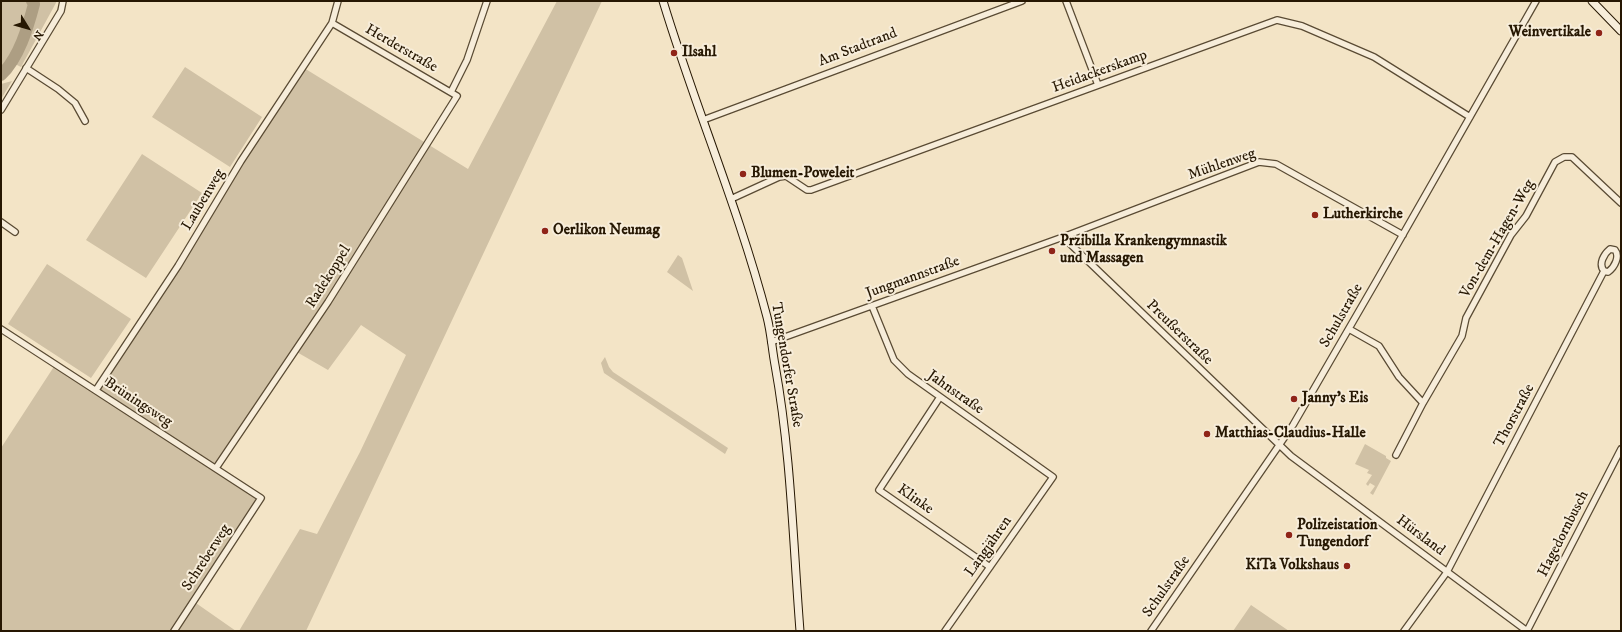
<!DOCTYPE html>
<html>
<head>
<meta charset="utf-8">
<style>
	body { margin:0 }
	#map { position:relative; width:1622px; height:632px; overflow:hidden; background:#f3e4c6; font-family:"IM FELL DW Pica",serif }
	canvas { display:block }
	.frame { position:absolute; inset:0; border:2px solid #261702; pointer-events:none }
	.north { position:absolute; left:8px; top:8px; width:40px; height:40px; -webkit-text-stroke:3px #f7edda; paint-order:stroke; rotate:127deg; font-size:11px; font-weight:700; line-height:16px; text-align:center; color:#261702 }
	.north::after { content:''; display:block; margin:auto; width:14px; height:18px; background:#261702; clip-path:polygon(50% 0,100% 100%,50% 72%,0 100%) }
</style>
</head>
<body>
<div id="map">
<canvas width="1622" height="632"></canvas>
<div class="frame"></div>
<div class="north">N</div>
</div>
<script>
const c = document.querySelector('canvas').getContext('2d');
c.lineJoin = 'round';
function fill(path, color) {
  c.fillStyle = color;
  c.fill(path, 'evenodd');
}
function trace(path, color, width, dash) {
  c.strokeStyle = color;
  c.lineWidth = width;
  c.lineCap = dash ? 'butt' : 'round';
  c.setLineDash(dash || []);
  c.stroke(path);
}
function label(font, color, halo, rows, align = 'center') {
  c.font = font + ' "IM FELL DW Pica",serif';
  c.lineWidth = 4;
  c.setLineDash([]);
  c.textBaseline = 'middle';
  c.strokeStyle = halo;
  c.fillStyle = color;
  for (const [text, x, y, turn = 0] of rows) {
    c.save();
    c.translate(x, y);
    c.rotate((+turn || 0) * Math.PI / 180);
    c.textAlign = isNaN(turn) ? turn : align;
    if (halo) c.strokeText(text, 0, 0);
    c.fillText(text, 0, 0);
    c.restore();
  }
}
fill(new Path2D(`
	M1 1H57L21 67 15 64 1 80Z
	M557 1H602L306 631H239L300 529 317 534 360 452 406 355 361 325 328 370 295 351 216 468 261 498 193 601 236 631H1V448L55 365 96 389 178 266 241 161 304 68 468 169Z
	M185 67 262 117 230 167 152 117Z
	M12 81 1 99V84Z
	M142 154 202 193 146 278 86 240Z
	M678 255 682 258 693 291 667 272Z
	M47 264 131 319 91 378 8 324Z
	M605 357 609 367 613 372 728 448 725 454 604 373 601 363Z
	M1365 444 1386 456V458L1391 461 1373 495 1370 493 1375 486 1370 483 1368 486 1366 484 1372 475 1367 473 1369 470 1355 464Z
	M1251 605 1289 631H1233Z`), '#d0c1a5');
trace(new Path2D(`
	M1 75C19 58 28 27 34 4L32 1`), '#ad9e83', 12);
const minor = new Path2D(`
	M1066 1 1098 85
	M26 68 58 89 75 103 85 121
	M451 92 467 60 487 1
	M1 110 61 11 63 1
	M703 120 1022 1
	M731 199 779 177 786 176 807 190H811L1277 20 1302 26 1374 57 1470 117
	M1 222 15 232
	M1063 237 1291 456 1527 631
	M872 306 894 360 908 374 1053 477 945 631
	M1 329 261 498 174 631
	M1349 329 1379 346 1399 377 1423 403
	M771 342 1063 237 1259 162 1276 164 1403 235
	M96 390 178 266 241 161 332 23 338 1
	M940 397 879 490 990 567
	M1396 455 1423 403 1462 336 1466 318 1511 235 1526 216 1555 162 1564 157H1572L1621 203
	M216 468 328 302 457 96 332 23
	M1151 631 1293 425 1377 280 1536 1
	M1404 631 1447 572 1604 271C1598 264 1604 254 1610 249L1615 250C1620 256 1615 267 1608 272L1604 271
	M1527 631 1621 449`);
const secondary = new Path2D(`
	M663 1C695 107 739 209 767 317 771 332 772 349 775 365 791 453 793 542 800 631
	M1592 1 1621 31`);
trace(minor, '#594a33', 8);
trace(secondary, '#261702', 9);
trace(minor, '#f7edda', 5.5);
trace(secondary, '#f7edda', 7);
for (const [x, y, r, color] of [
	[1599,33,4,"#8f2418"],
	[674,53,4,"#8f2418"],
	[743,174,4,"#8f2418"],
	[1315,215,4,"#8f2418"],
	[545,231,4,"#8f2418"],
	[1052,251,4,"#8f2418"],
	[1294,399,4,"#8f2418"],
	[1207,434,4,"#8f2418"],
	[1289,535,4,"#8f2418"],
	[1347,566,4,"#8f2418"]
]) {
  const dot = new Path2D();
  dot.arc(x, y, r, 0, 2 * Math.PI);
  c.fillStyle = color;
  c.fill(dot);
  trace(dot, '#f7edda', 1.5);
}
label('bold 15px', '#261702', '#f7edda', [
	["Weinvertikale",1591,33,"right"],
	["Ilsahl",682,53],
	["Blumen-Poweleit",751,174],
	["Lutherkirche",1323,215],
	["Oerlikon Neumag",553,231],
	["Przibilla Krankengymnastik",1060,242],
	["und Massagen",1060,259],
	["Janny's Eis",1302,399],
	["Matthias-Claudius-Halle",1215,434],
	["Polizeistation",1297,526],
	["Tungendorf",1297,543],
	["KiTa Volkshaus",1339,566,"right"]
], 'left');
label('15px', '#261702', '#f7edda', [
	["Am Stadtrand",858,48,-21],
	["Herderstraße",401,49,30],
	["Heidackerskamp",1100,72,-20],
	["Mühlenweg",1222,165,-19],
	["Laubenweg",204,200,-59],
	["Von-dem-Hagen-Weg",1498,239,-60],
	["Radekoppel",329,277,-58],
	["Jungmannstraße",913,278,-20],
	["Schulstraße",1342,316,-60],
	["Preußerstraße",1179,333,44],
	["Tungendorfer Straße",786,365,80],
	["Jahnstraße",955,393,35],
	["Brüningsweg",138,403,33],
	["Thorstraße",1515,416,-62],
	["Klinke",915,500,35],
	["Hagedornbusch",1564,534,-63],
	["Hürsland",1420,536,37],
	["Langjähren",989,547,-55],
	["Schreberweg",207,558,-57],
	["Schulstraße",1167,587,-55]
]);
</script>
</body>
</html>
